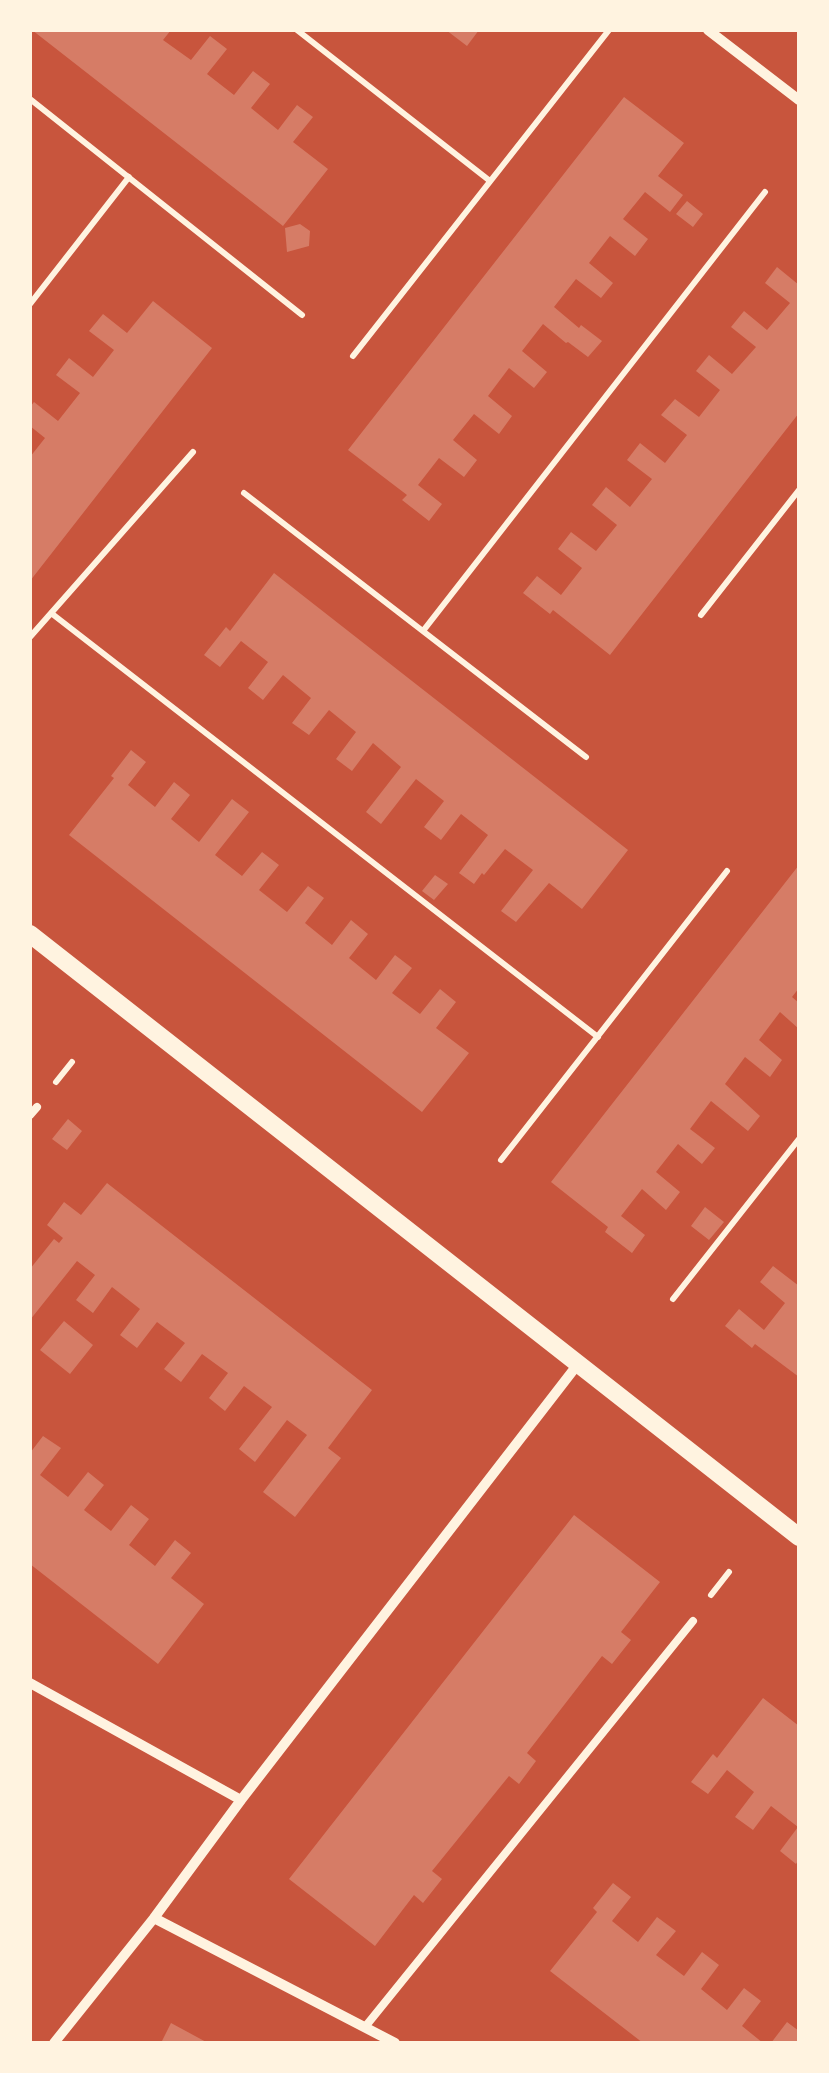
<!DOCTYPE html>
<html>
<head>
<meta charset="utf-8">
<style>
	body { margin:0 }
	#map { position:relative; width:829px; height:2073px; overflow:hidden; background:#c8553d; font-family:"Open Sans",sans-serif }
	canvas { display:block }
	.frame { position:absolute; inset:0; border:32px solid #fff3e0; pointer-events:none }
</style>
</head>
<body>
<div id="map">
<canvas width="829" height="2073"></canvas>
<div class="frame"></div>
</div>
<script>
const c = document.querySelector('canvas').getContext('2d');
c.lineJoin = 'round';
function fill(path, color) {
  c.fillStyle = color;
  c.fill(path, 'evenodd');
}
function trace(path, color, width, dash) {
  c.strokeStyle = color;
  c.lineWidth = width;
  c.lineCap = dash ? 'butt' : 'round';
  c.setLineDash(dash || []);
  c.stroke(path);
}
fill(new Path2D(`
	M32 30H171L163 40 191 60 210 36 227 49 207 74 234 95 253 71 270 84 251 108 278 130 297 105 313 117 293 142 328 169 283 226Z
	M446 30H479L467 46Z
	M624 97 684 143 658 176 683 195 670 212 645 192 623 219 648 239 635 256 610 236 589 263 613 283 601 298 576 279 554 307 579 328 581 325 602 341 588 357 568 342 566 343 543 324 522 351 547 372 534 388 509 368 488 396 512 416 499 434 474 414 453 440 477 460 464 477 439 458 418 485 442 504 429 521 402 500 407 495 348 450Z
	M687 201 703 214 693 227 676 214Z
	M300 224 310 231 309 246 287 252 285 228Z
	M777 267 799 285V413L610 655 553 610 550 614 523 593 537 576 561 595 582 568 558 549 571 532 596 551 617 525 592 505 606 487 630 507 652 479 627 460 640 443 665 463 687 435 661 415 675 399 699 417 720 390 696 371 709 355 732 374 756 347 731 327 744 311 767 330 790 303 765 283Z
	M153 301 212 348 30 581V457L45 438 30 426V407L34 402 58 421 80 393 56 375 69 358 93 377 114 350 89 331 103 314 127 333Z
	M274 573 628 850 582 909 549 883 516 922 501 911 533 870 505 849 484 875 482 873 474 884 459 873 488 835 461 814 441 840 424 827 444 801 416 779 381 824 366 812 401 767 373 743 352 771 336 759 356 732 329 710 309 735 292 723 311 698 283 675 263 700 248 688 268 662 241 641 220 667 204 655 226 627 230 631Z
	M131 750 146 762 128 785 155 807 174 782 190 795 171 819 199 842 232 799 249 812 215 855 242 876 262 852 279 865 259 890 287 912 308 886 324 898 305 923 332 945 351 920 368 934 349 958 376 980 395 955 412 968 392 993 420 1014 440 989 456 1002 436 1028 469 1053 422 1112 69 835 114 778 111 776Z
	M799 865V988L792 997 799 1003V1029L780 1012 759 1040 782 1060 770 1077 745 1057 725 1084 760 1116 748 1131 711 1101 690 1129 715 1148 702 1164 678 1144 656 1172 680 1192 666 1210 642 1189 621 1216 645 1235 632 1253 605 1232 608 1227 551 1182Z
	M435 875 448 884 434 900 422 891Z
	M68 1119 82 1131 67 1150 52 1139Z
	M107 1183 372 1390 328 1448 341 1458 295 1517 263 1492 307 1435 287 1420 255 1462 239 1449 272 1407 244 1386 225 1411 209 1398 228 1373 202 1354 181 1382 164 1369 185 1343 157 1322 137 1348 120 1335 140 1309 112 1287 93 1313 76 1300 95 1275 77 1261 30 1320V1269L54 1239 59 1243 63 1238 47 1225 64 1202 81 1215Z
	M705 1207 724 1222 709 1240 691 1226Z
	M773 1266 799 1286V1377L755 1344 752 1348 725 1326 739 1309 764 1330 785 1303 760 1282Z
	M64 1321 93 1345 70 1374 40 1350Z
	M43 1436 61 1448 40 1475 68 1497 88 1472 104 1485 84 1510 111 1531 131 1505 149 1519 129 1545 155 1566 175 1540 191 1553 171 1578 204 1604 158 1664 30 1564V1453Z
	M574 1515 660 1582 621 1632 631 1640 612 1664 602 1656 527 1753 536 1761 519 1784 509 1776 432 1871 442 1879 423 1903 414 1895 375 1946 289 1879Z
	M763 1698 799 1726V1859L796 1864 780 1851 798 1827 771 1806 753 1830 735 1817 754 1792 727 1770 708 1794 691 1782 713 1754 717 1758Z
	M613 1883 631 1897 612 1921 638 1942 657 1917 676 1931 656 1955 684 1976 702 1952 719 1965 701 1989 727 2010 744 1988 761 2001 742 2026 763 2043H643L550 1971 597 1912 593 1908Z
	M787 2022 799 2031V2043H771Z
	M171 2023 208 2043H161Z`), '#d67c66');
trace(new Path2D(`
	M297 30 490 181
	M30 99 302 315
	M30 304 129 177
	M353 356 609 30
	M244 493 586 757
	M51 613 598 1037
	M701 615 799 490
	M423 631 765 192
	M30 637 193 452
	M56 1082 72 1062
	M501 1160 727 871
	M673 1299 799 1139
	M711 1595 729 1572`), '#fff3e0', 6);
trace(new Path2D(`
	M30 1115 37 1107
	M365 2027 693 1621`), '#fff3e0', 8);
trace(new Path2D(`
	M708 30 799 100
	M30 1683 241 1800
	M154 1918 395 2043
	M54 2043 154 1918 241 1800 578 1364`), '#fff3e0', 10);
trace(new Path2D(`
	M30 934 799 1537`), '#fff3e0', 18);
</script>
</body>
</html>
